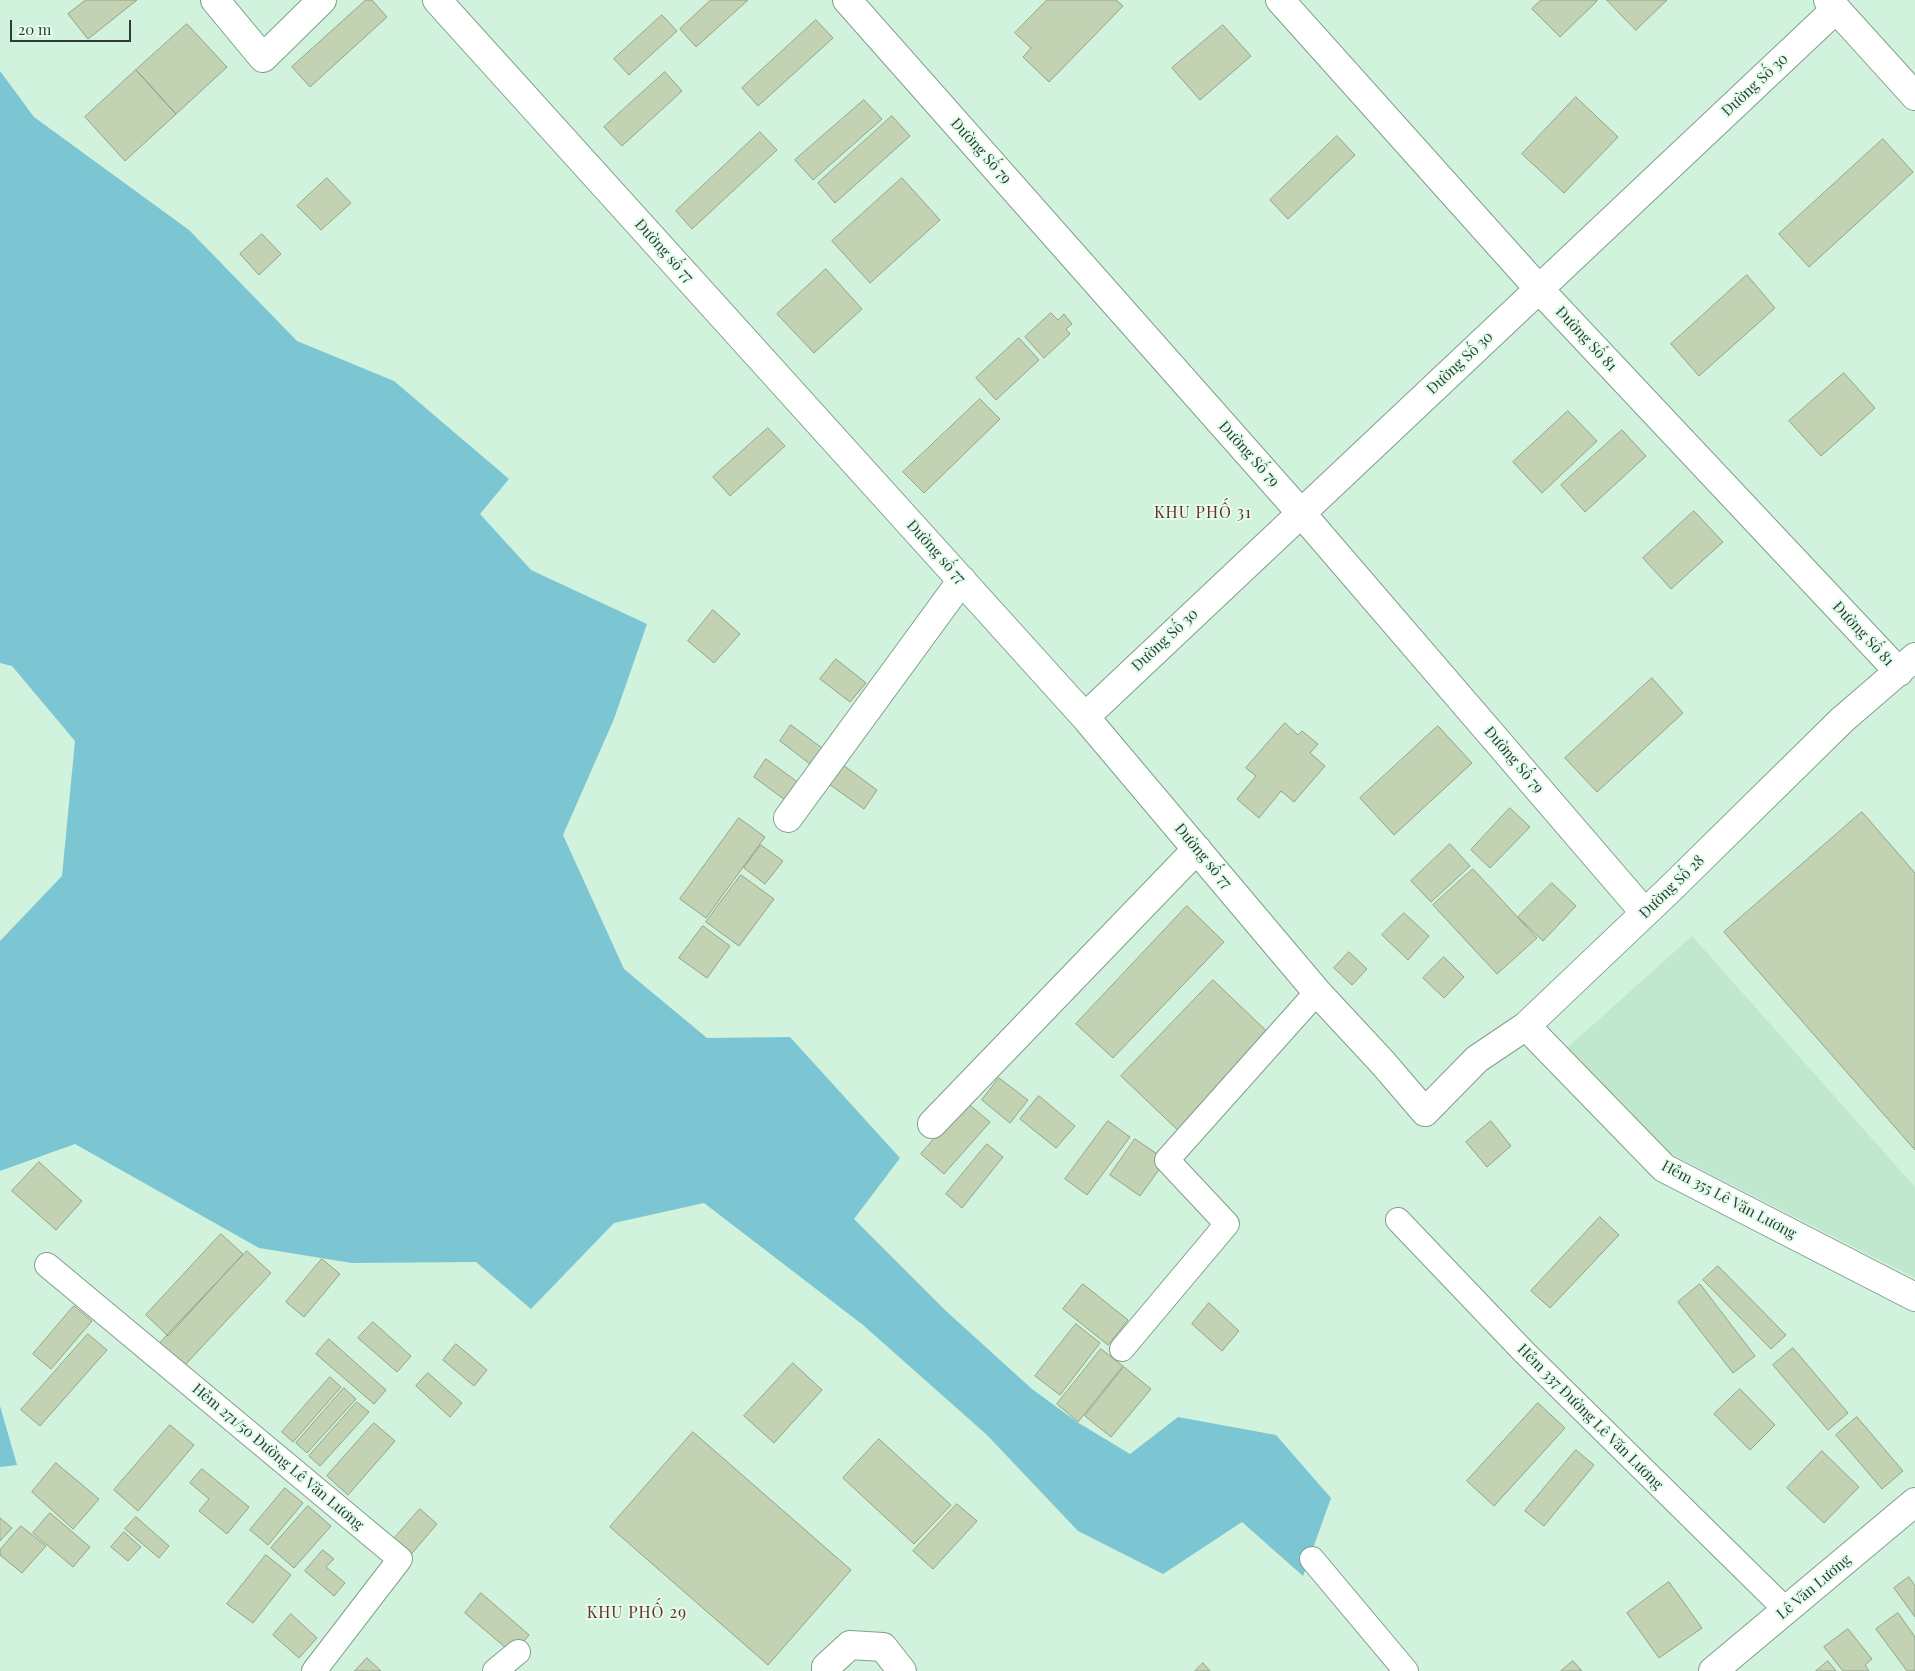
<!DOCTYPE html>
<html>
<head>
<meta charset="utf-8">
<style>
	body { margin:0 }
	#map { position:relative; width:1915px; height:1671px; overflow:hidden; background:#d1f2dc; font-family:"Playfair Display",serif }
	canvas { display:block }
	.scale { position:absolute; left:10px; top:20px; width:121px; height:22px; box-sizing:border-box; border:2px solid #303d34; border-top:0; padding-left:6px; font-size:15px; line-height:18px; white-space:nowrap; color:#303d34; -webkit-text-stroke:4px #e3fdec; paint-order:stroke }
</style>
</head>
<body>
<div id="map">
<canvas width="1915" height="1671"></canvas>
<div class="scale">20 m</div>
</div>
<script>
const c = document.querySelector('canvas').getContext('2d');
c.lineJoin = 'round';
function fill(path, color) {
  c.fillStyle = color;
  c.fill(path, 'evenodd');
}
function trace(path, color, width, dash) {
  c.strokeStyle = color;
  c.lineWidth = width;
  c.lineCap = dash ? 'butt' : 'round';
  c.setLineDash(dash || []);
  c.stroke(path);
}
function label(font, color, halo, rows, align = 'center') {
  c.font = font + ' "Playfair Display",serif';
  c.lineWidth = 4;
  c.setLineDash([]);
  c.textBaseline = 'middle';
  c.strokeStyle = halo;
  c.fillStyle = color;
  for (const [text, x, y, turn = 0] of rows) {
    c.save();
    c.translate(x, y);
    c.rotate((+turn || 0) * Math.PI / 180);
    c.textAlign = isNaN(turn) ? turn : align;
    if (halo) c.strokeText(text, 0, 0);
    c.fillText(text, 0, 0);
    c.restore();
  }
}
fill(new Path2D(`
	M1692 936 1915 1187V1278L1671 1154 1567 1048Z`), '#c0e8ce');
fill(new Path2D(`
	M0 71 34 117 189 230 297 341 394 381 509 479 480 514 531 570 647 624 614 719 563 835 624 969 707 1038 790 1037 900 1158 854 1219 946 1311 1032 1389 1077 1422 1130 1454 1178 1417 1276 1435 1331 1498 1303 1576 1242 1522 1163 1574 1078 1531 987 1435 863 1325 704 1203 614 1223 531 1309 476 1262 352 1263 259 1248 75 1144 0 1171V941L62 876 75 741 12 666 0 663Z
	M0 1406 17 1465 0 1467Z`), '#7cc6d3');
const building = new Path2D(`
	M86 0H137L88 39 68 14Z
	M366 0H372L387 17 310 87 292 67Z
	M711 0H748L696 47 680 29Z
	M1047 0H1116L1123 6 1049 82 1023 57 1031 48 1015 33Z
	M1541 0H1597V1L1560 37 1532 9Z
	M1607 0H1667L1636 30Z
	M662 15 677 31 629 75 614 59Z
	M816 20 833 38 758 106 742 88Z
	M187 24 227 67 176 114 136 70Z
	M1223 25 1251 56 1200 100 1172 68Z
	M136 70 176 114 125 161 85 117Z
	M665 72 682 91 622 146 604 127Z
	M1576 97 1618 137 1564 193 1522 154Z
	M864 100 882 119 813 180 795 160Z
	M892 116 910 136 835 203 818 183Z
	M760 132 777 150 692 229 676 211Z
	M1337 136 1355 155 1288 219 1270 200Z
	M1883 139 1913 172 1809 267 1779 234Z
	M327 178 351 203 321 230 297 206Z
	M902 178 940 220 870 283 832 241Z
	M262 234 281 254 259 275 240 254Z
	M826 269 862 309 814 353 777 314Z
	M1747 275 1775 308 1699 376 1671 344Z
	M1051 313 1058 320 1064 314 1072 324 1066 329 1070 334 1044 358 1025 337Z
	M1019 338 1039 360 996 400 976 378Z
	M1844 373 1875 408 1821 456 1789 421Z
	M980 399 1000 419 924 493 903 472Z
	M1568 411 1597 441 1542 493 1513 462Z
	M768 428 785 446 730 496 713 477Z
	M1622 430 1646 456 1585 512 1561 485Z
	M1694 511 1723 542 1671 589 1643 558Z
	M713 610 740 634 714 663 688 641Z
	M836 659 866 683 850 702 820 679Z
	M1652 678 1683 713 1597 792 1565 758Z
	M1285 723 1298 735 1302 731 1318 744 1310 753 1325 766 1294 802 1281 791 1259 818 1237 799 1256 776 1246 768Z
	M791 725 822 748 810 764 780 741Z
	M1438 726 1472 763 1394 835 1360 798Z
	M766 759 803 786 789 803 754 777Z
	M843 765 877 790 864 809 829 784Z
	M1510 808 1530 827 1490 868 1471 850Z
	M1862 812 1915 873V1150L1724 932Z
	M739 818 765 837 706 918 680 899Z
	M1450 844 1470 866 1431 902 1411 881Z
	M761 845 783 861 765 884 744 868Z
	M1473 869 1537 938 1497 974 1433 905Z
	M741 875 774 899 739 946 706 922Z
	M1552 883 1576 906 1543 941 1518 917Z
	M1187 906 1224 942 1113 1058 1076 1024Z
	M1404 913 1429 936 1408 960 1382 935Z
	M703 926 730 946 707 978 679 958Z
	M1349 952 1367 969 1352 985 1334 968Z
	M1444 957 1464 977 1444 998 1423 978Z
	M1213 980 1276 1040 1184 1136 1121 1076Z
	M999 1078 1028 1100 1010 1123 982 1100Z
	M1039 1096 1075 1126 1056 1148 1020 1119Z
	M966 1102 990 1122 944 1174 921 1154Z
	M1108 1121 1130 1137 1087 1195 1065 1179Z
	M1491 1121 1511 1146 1487 1167 1466 1142Z
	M1135 1139 1166 1160 1140 1196 1110 1175Z
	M987 1144 1003 1157 962 1208 946 1194Z
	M39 1162 82 1201 56 1230 12 1191Z
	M1600 1217 1619 1235 1550 1308 1531 1291Z
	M221 1234 243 1254 168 1336 146 1315Z
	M247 1251 271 1273 184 1366 160 1343Z
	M322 1259 340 1274 304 1317 286 1302Z
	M1718 1266 1786 1335 1771 1349 1703 1280Z
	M1083 1284 1128 1320 1108 1345 1063 1309Z
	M1700 1284 1755 1356 1733 1373 1678 1302Z
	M1209 1303 1239 1331 1222 1351 1192 1324Z
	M74 1306 92 1321 51 1369 33 1354Z
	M373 1322 411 1356 397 1372 358 1338Z
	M1076 1324 1100 1343 1060 1395 1035 1376Z
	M88 1334 107 1350 40 1426 21 1410Z
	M329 1339 386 1390 374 1404 316 1354Z
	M456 1344 487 1370 474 1386 443 1360Z
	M1793 1348 1848 1413 1828 1430 1773 1365Z
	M1101 1349 1123 1366 1078 1422 1057 1404Z
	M793 1363 822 1390 774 1443 744 1416Z
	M1124 1367 1151 1389 1111 1437 1085 1416Z
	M428 1373 462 1403 450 1417 416 1386Z
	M330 1377 341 1387 293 1442 282 1432Z
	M344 1388 356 1399 307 1453 296 1443Z
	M1740 1389 1775 1425 1750 1450 1714 1414Z
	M357 1402 369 1412 320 1466 309 1456Z
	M1538 1403 1565 1428 1494 1506 1467 1481Z
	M1857 1417 1903 1471 1882 1489 1836 1435Z
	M374 1423 395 1441 348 1495 327 1476Z
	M170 1425 194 1445 138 1511 114 1490Z
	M693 1432 851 1570 768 1665 610 1527Z
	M879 1439 951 1505 914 1544 843 1478Z
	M1576 1450 1594 1465 1544 1526 1525 1511Z
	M1822 1451 1859 1487 1824 1523 1787 1488Z
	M56 1463 99 1499 73 1529 32 1492Z
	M202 1469 249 1507 227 1534 199 1511 209 1499 190 1483Z
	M285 1488 303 1503 268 1545 250 1530Z
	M957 1504 977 1521 933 1569 913 1551Z
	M308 1506 331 1526 294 1568 271 1548Z
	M420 1509 437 1524 408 1558 391 1542Z
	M50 1513 90 1547 73 1567 33 1533Z
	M136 1517 169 1546 159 1558 125 1529Z
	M0 1518 12 1528 0 1541Z
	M21 1526 46 1546 22 1573 0 1555V1550Z
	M124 1532 141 1547 128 1561 111 1547Z
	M323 1550 334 1559 326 1567 345 1583 334 1596 305 1571Z
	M266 1555 291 1575 253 1623 227 1604Z
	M1909 1577 1915 1586V1617L1894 1588Z
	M1669 1582 1702 1628 1659 1658 1627 1613Z
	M481 1593 529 1635 513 1654 465 1613Z
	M1898 1613 1915 1637V1671H1907L1876 1629Z
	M291 1614 317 1638 299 1658 273 1635Z
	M1848 1629 1872 1659 1865 1665 1869 1671H1843L1824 1647Z
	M367 1658 381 1671H355Z
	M1573 1661 1582 1671H1561Z
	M1828 1661 1836 1671H1816Z
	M1203 1663 1210 1671H1195Z`);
fill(building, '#c2d2b3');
trace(building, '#93a285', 1);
const service = new Path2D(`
	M1398 1220 1524 1352 1786 1610
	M47 1265 400 1559 314 1671
	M1122 1349 1227 1224 1167 1160 1317 992
	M1312 1559 1406 1671
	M495 1671 518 1652`);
const minor = new Path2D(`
	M215 0 263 58 322 0
	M437 0 1085 717 1317 992 1383 1063 1425 1112 1477 1059 1526 1026 1667 892 1842 720 1915 657
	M847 0 1301 513 1645 913
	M1280 0 1539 289 1899 672
	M1085 717 1836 9
	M788 818 962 580
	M1526 1026 1664 1168 1915 1297
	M932 1124 1197 849
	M826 1671V1667L850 1645 883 1647 902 1671`);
const tertiary = new Path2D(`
	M1713 1671 1915 1502`);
const secondary = new Path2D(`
	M1828 0 1915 96`);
trace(service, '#809f8b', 26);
trace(minor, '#809f8b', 30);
trace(tertiary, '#809f8b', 30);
trace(secondary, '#809f8b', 30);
trace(service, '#fff', 24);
trace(minor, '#fff', 28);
trace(tertiary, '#fff', 28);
trace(secondary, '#fff', 28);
label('15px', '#303d34', '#e3fdec', [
	["Đường Số 30",1755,85,-43],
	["Đường Số 79",981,151,48],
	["Đường số 77",664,251,48],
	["Đường Số 81",1586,339,47],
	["Đường Số 30",1460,363,-43],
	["Đường Số 79",1249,454,48],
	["Đường số 77",936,552,48],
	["Đường Số 81",1863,634,47],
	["Đường Số 30",1165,640,-43],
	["Đường Số 79",1514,760,49],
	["Đường số 77",1203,856,50],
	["Đường Số 28",1672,887,-44],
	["Hẻm 355 Lê Văn Lương",1729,1200,28],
	["Hẻm 337 Đường Lê Văn Lương",1590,1417,45],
	["Hẻm 271/50 Đường Lê Văn Lương",278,1457,40],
	["Lê Văn Lương",1814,1587,-40]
]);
c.letterSpacing = '1px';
label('16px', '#6f292a', '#e3fdec', [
	["KHU PHỐ 31",1203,513],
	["KHU PHỐ 29",637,1613]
]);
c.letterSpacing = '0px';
</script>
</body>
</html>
